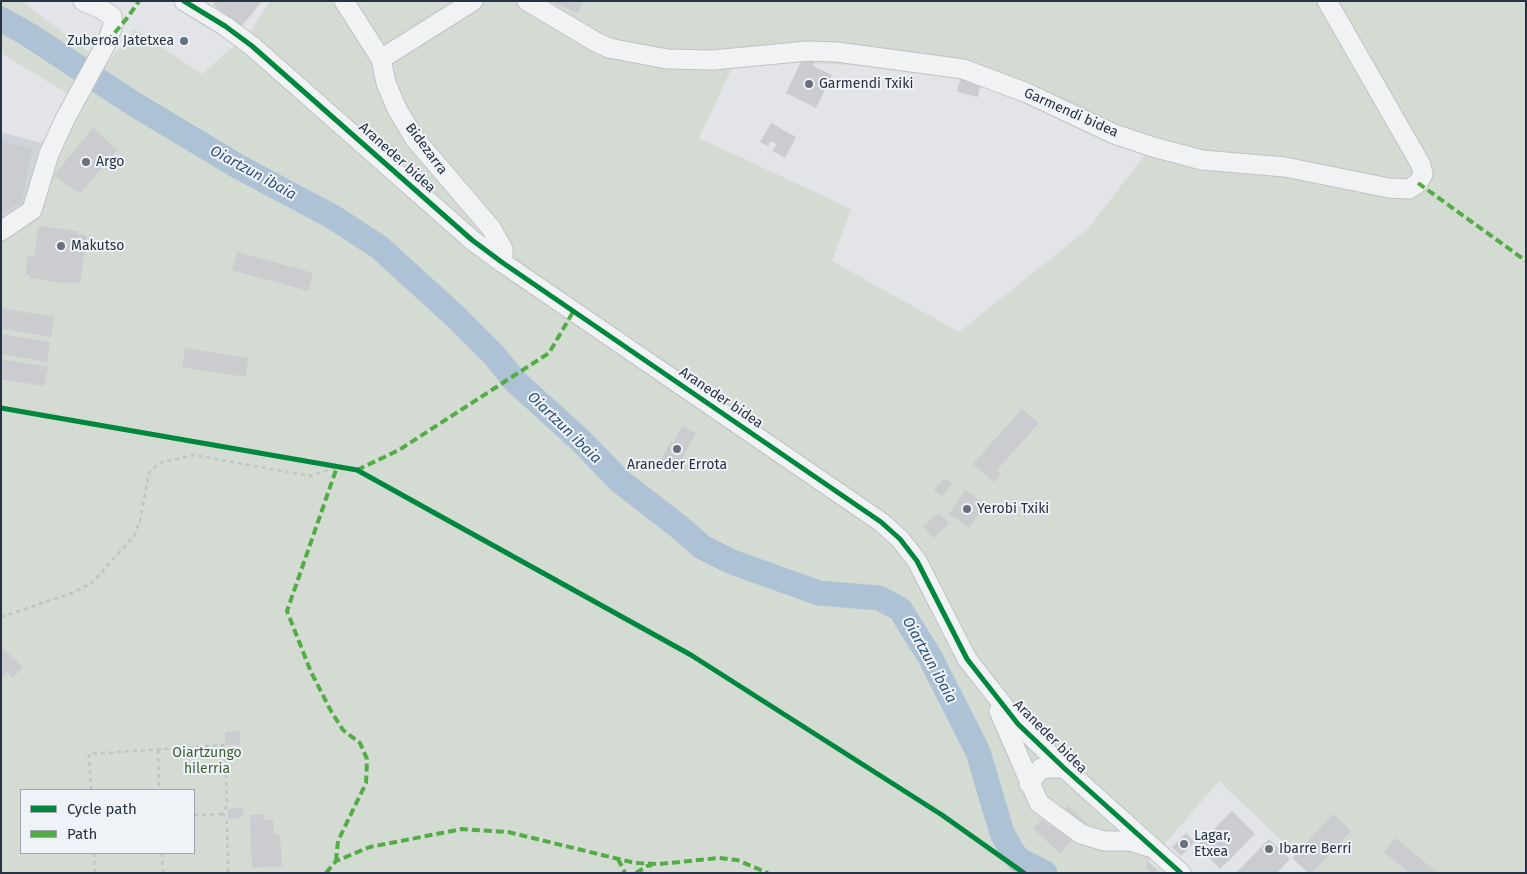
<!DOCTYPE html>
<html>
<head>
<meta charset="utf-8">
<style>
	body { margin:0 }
	#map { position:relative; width:1527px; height:874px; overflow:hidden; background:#e2e4e7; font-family:"Fira Sans",sans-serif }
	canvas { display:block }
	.frame { position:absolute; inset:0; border:2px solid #273242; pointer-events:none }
	.legend { position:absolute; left:20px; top:789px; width:175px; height:65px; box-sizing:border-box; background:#eff3f7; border:1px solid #9fa6af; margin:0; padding:6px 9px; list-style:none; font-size:15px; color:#273242 }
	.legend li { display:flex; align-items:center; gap:10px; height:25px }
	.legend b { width:25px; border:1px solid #9fa6af }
</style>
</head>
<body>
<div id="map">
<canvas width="1527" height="874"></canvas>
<div class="frame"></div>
<ul class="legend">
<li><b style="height:6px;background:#00873e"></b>Cycle path</li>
<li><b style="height:6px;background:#53ac46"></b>Path</li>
</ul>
</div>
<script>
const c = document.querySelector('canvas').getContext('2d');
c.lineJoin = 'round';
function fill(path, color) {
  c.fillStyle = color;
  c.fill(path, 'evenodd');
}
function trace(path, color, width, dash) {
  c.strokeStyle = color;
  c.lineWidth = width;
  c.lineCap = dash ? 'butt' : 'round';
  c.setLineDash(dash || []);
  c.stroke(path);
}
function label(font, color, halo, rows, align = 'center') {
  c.font = font + ' "Fira Sans",sans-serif';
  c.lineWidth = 4;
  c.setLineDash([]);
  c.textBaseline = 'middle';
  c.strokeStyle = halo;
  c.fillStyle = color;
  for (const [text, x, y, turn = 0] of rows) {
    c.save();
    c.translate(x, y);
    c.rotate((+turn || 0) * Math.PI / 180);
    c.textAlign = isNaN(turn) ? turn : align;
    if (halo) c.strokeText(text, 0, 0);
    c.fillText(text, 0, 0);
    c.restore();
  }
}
fill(new Path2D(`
	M1 132 57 147 33 214 1 237Z`), '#cfd4db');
fill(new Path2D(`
	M1 1H21L106 65 134 29 202 74 228 51 246 38 270 1H1526V873H1316L1219 781 1149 862 1163 873H1V237L33 214 79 101 1 53ZM736 59 960 71 1146 153 1088 229 959 332 832 261 851 209 699 138ZM21 790H194V853H21Z`), '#d3dbd2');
trace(new Path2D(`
	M1 19 29 35 134 104 239 167 333 217 379 247 456 317 493 354 515 381 580 440 621 482 678 526 702 547 732 562 819 593 879 598 900 609 930 657 978 752 1002 833 1012 851 1018 859 1045 873`), '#aec2d5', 25);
fill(new Path2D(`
	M216 1H262L242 26 213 5Z
	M549 1H583L578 13Z
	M807 58 815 62 813 66 832 75 816 108 786 93 802 60 805 62Z
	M961 77 981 82 978 97 957 92Z
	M771 123 796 137 785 158 773 151 777 144 771 141 768 146 760 142Z
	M93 128 117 150 80 194 54 175Z
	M1 141 32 148 22 201 1 214Z
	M39 226 78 231 77 234 87 235 80 284 69 282V284L30 278V275H25L28 256 34 257Z
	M237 252 313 273 308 291 232 270Z
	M1 308 54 317 51 337 1 328Z
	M1 334 50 342 47 362 1 354Z
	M185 348 248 358 246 377 182 367Z
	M1 359 48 367 44 386 1 379Z
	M1022 409 1039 423 997 470 1001 474 994 482 973 464Z
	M682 426 696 433 674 473 659 465 671 441 673 443Z
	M944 478 952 484 942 496 934 490Z
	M965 490 985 504 969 528 949 514Z
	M938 513 949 523 934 538 923 527Z
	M1 647 23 667 13 678 7 672 1 679Z
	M240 731V745H225V732Z
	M1068 806 1087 823 1060 853 1033 829 1042 819 1050 826Z
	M240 808 243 810V814L240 818 228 819V809Z
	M1232 811 1255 834 1220 869 1197 846Z
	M264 814V820L273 819 274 834H280L282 866 252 868 250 815Z
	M1333 814 1351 831 1312 873H1308L1292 858Z
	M1186 833 1195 842 1181 856 1172 847Z
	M1395 838 1438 873H1410L1384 852Z
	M1269 839 1290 859 1277 873H1236Z
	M1149 862 1157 870 1154 873H1151L1145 867Z`), '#cacccf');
const minor = new Path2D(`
	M184 1 225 26 252 46 472 240 503 263 881 522 900 539 917 561 967 659 1018 724 1064 768 1181 873
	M344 1 381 59 386 83 397 109 415 139 491 228 503 249V263
	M527 1 596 42 609 48 667 59 713 60 808 51 837 52 963 69 1027 93 1114 134 1153 147 1202 160 1285 167 1389 188 1409 189 1418 183 1423 174 1421 165 1327 1
	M381 59 473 1
	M1 231 32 210 49 154 65 119 107 42 113 25 112 16 101 9 83 1
	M999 711 1039 803 1081 834 1104 841H1130L1149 847
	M1029 784 1041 768H1064`);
trace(minor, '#c0c2c5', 21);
trace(new Path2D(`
	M1 617 72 593 92 583 134 536 140 521 149 473 159 463 194 455 310 476 337 467
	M158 750 159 790
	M91 790 89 754 223 745 225 747 227 805 223 814 227 822 228 873
	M194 815 223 814
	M94 853 95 873
	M162 853 163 873`), '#c1c3c7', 2.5, [4, 4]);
trace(minor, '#f1f2f4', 19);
trace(new Path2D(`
	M107 42 128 17 139 1
	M1418 183 1526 261
	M357 470 399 450 549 353 573 312
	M618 859 625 873
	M336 861 338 841 366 783 367 759 360 743 343 730 331 711 311 672 287 611 337 467
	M326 873 336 861 370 847 462 829 508 832 635 863 659 864 719 858 737 860 768 873
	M636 873 647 866 652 865`), '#53ac46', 4, [8, 4]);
trace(new Path2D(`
	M184 1 225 26 252 46 472 240 503 263 881 522 900 539 917 561 967 659 1018 724 1064 768 1181 873
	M1 408 357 470 691 655 942 815 1024 873`), '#00873e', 5);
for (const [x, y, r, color] of [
	[184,41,5,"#68707c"],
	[809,84,5,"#68707c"],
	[86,162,5,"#68707c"],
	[61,246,5,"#68707c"],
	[677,449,5,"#68707c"],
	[967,509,5,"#68707c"],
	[1184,844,5,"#68707c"],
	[1269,849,5,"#68707c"]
]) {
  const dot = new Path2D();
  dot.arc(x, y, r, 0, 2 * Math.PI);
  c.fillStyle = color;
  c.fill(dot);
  trace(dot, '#eff3f7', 2);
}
label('14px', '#273242', '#eff3f7', [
	["Zuberoa Jatetxea",174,41,"right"],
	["Garmendi Txiki",819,84],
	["Argo",96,162],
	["Makutso",71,246],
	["Araneder Errota",677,465,"center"],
	["Yerobi Txiki",977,509],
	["Lagar,",1194,836],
	["Etxea",1194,852],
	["Ibarre Berri",1279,849]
], 'left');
label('14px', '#273242', '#eff3f7', [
	["Garmendi bidea",1071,113,24],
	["Bidezarra",426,149,53],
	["Araneder bidea",397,158,42],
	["Araneder bidea",721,398,34],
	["Araneder bidea",1050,737,45]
]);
label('14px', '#3d5f33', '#eff3f7', [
	["Oiartzungo",207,753],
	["hilerria",207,769]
]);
label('italic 15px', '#2d5379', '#eff3f7', [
	["Oiartzun ibaia",253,173,29],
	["Oiartzun ibaia",564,428,44],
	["Oiartzun ibaia",929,660,61]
]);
</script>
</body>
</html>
